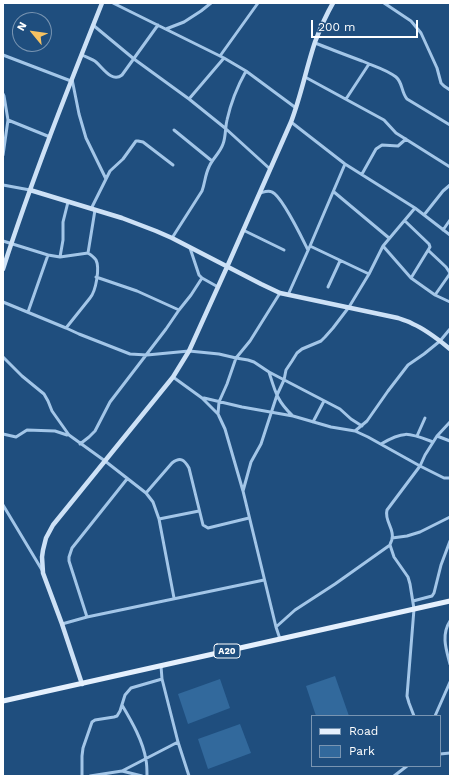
<!DOCTYPE html>
<html>
<head>
<meta charset="utf-8">
<style>
	body { margin:0 }
	#map { position:relative; width:453px; height:779px; overflow:hidden; background:#1f4e7e; font-family:"Work Sans",sans-serif }
	canvas { display:block }
	.frame { position:absolute; inset:0; border:4px solid #fff; pointer-events:none }
	.legend { position:absolute; left:311px; top:715px; width:130px; height:52px; box-sizing:border-box; background:#1f4e7e; border:1px solid #7995b2; margin:0; padding:5px 7px; list-style:none; font-size:12px; color:#fff }
	.legend li { display:flex; align-items:center; gap:8px; height:20px }
	.legend b { width:20px; border:1px solid #7995b2 }
	.north { position:absolute; left:12px; top:12px; width:40px; height:40px; box-sizing:border-box; background:#1f4e7e; border:1px solid #7995b2; border-radius:50%; rotate:299deg; font-size:11px; font-weight:700; line-height:16px; text-align:center; color:#fff }
	.north::after { content:''; display:block; margin:auto; width:14px; height:18px; background:#f6c262; clip-path:polygon(50% 0,100% 100%,50% 72%,0 100%) }
	.scale { position:absolute; left:311px; top:20px; width:107px; height:18px; box-sizing:border-box; border:2px solid #fff; border-top:0; padding-left:5px; font-size:12px; line-height:14px; white-space:nowrap; color:#fff; -webkit-text-stroke:3px #1f4e7e; paint-order:stroke }
</style>
</head>
<body>
<div id="map">
<canvas width="453" height="779"></canvas>
<div class="frame"></div>
<ul class="legend">
<li><b style="height:5px;background:#e5f0fd"></b>Road</li>
<li><b style="height:11px;background:#32699c"></b>Park</li>
</ul>
<div class="north">N</div>
<div class="scale">200 m</div>
</div>
<script>
const c = document.querySelector('canvas').getContext('2d');
c.lineJoin = 'round';
function fill(path, color) {
  c.fillStyle = color;
  c.fill(path, 'evenodd');
}
function trace(path, color, width, dash) {
  c.strokeStyle = color;
  c.lineWidth = width;
  c.lineCap = dash ? 'butt' : 'round';
  c.setLineDash(dash || []);
  c.stroke(path);
}
function label(font, color, halo, rows, align = 'center') {
  c.font = font + ' "Work Sans",sans-serif';
  c.lineWidth = 3;
  c.setLineDash([]);
  c.textBaseline = 'middle';
  c.strokeStyle = halo;
  c.fillStyle = color;
  for (const [text, x, y, turn = 0] of rows) {
    c.save();
    c.translate(x, y);
    c.rotate((+turn || 0) * Math.PI / 180);
    c.textAlign = isNaN(turn) ? turn : align;
    if (halo) c.strokeText(text, 0, 0);
    c.fillText(text, 0, 0);
    c.restore();
  }
}
fill(new Path2D(`
	M335 676 349 716H316L306 686Z
	M220 679 230 708 188 724 178 694Z
	M240 724 251 753 208 769 198 739Z`), '#32699c');
trace(new Path2D(`
	M113 3 224 58 246 71 296 108
	M384 3 411 21 421 33 437 68 441 83 444 86 450 90
	M93 25 134 59 189 99 225 128 270 169
	M166 29 184 22 201 11 211 3
	M315 43C330 49 346 55 362 61 373 66 386 69 396 77 403 83 401 92 407 99L450 125
	M3 55 71 81
	M82 55C86 57 92 59 96 62 103 68 112 83 122 75L158 25
	M220 56 258 3
	M305 77 384 120 396 133 450 167
	M72 79 79 114 86 138 106 179
	M3 94 4 96 8 120 3 155
	M189 99 224 58
	M346 99 369 64
	M8 120 50 137
	M291 122 345 164 415 208 450 235
	M174 130 212 161
	M362 174 376 149 382 145 398 146 406 139
	M3 185 30 190
	M334 192 389 238
	M260 193C264 192 268 190 272 192 282 196 302 238 308 250
	M91 209 110 171 123 159 136 141H138L143 142 173 165
	M424 215 443 191 450 185
	M405 221 429 244 430 247 411 278
	M243 230 284 250
	M443 230 450 220
	M172 238 202 191C205 183 205 175 209 167 212 159 220 153 223 144 226 136 225 128 227 120 231 102 237 87 246 71
	M3 241 48 255 60 257 63 240V222L68 202
	M310 246 369 274
	M383 246 411 278 435 295 450 302
	M190 248 199 275 202 278 218 287
	M429 251 446 267 450 273 449 275 435 295
	M60 257 88 253
	M96 277 137 291 179 310
	M328 287 340 261
	M288 295 310 246 345 164
	M3 302 66 328 79 334 130 354 147 355 189 351 219 354 236 358 250 341 280 293
	M28 312 48 255
	M66 328 90 298C96 291 100 268 96 260 94 257 91 255 88 253L95 210
	M3 357 22 376 44 394 48 401 52 411 69 435 105 461 146 493 153 502 159 519 174 598
	M269 372C275 391 277 401 292 415
	M173 377 202 398 218 414 225 429 243 491 276 627 280 639
	M204 398 242 407 293 416 331 427 355 431 368 437 420 466 444 478H450
	M218 414 219 402 227 384 236 358 248 360 254 362 269 372 340 409 351 419 362 426
	M313 422 324 401
	M355 431 367 421 388 391 408 365 424 354 440 341 450 329
	M3 434 16 437 27 430 55 431 67 435
	M417 436 425 418
	M437 436 450 441
	M80 444 89 437 95 431 110 402 166 329 179 310 191 295 202 278
	M381 444C404 430 409 433 433 442
	M243 491 251 462 261 444 277 395 284 380 286 370 292 361 297 353 302 349 321 341 325 337 333 328 349 307 369 274 383 246 415 208
	M146 493 172 463C180 457 184 459 189 468L203 525 208 528 249 518
	M3 505 42 570
	M159 519 199 511
	M392 538 407 536 420 532 450 517
	M390 545 394 557 408 577 410 584 414 609 407 696 409 703 414 716
	M413 601 432 596 434 593 441 565 450 541
	M87 617 69 561V557L72 548 127 479
	M450 621C441 635 446 649 450 664
	M62 624 87 617 264 580
	M276 627 295 610 335 584 390 545C390 543 392 541 392 539 395 529 384 521 387 510L420 466 425 455 437 436 450 422
	M161 666 162 679 178 742 189 776
	M122 705C132 722 143 741 146 760 147 765 147 771 147 776
	M435 716 450 682
	M440 754 450 753
	M122 771 178 742
	M82 776V756L83 748 92 722 95 720 114 717 117 716 120 711 125 695 131 688 162 679
	M90 776 122 771 142 776
	M394 776 407 766`), '#a3c6e8', 3);
trace(new Path2D(`
	M30 190 122 218 156 231 172 238 261 284 280 293 398 318C403 320 409 321 413 324 427 330 439 340 450 349
	M3 269C32 179 67 91 102 3
	M82 684 62 624 43 573 42 557 43 550 46 538 53 525 173 377 189 351 227 267 291 122C301 96 306 69 315 42 320 29 326 15 333 3`), '#cde1f6', 4.5);
trace(new Path2D(`
	M3 701 450 601`), '#e5f0fd', 5);
for (const [x, y, w] of [
	[227,651,26]
]) {
  const box = new Path2D();
  box.roundRect(x - w / 2, y - 7, w, 14, 3);
  c.fillStyle = '#1f4e7e';
  c.fill(box);
  trace(box, '#fff', 1);
}
label('bold 9px', '#fff', null, [
	["A20",227,651]
]);
</script>
</body>
</html>
